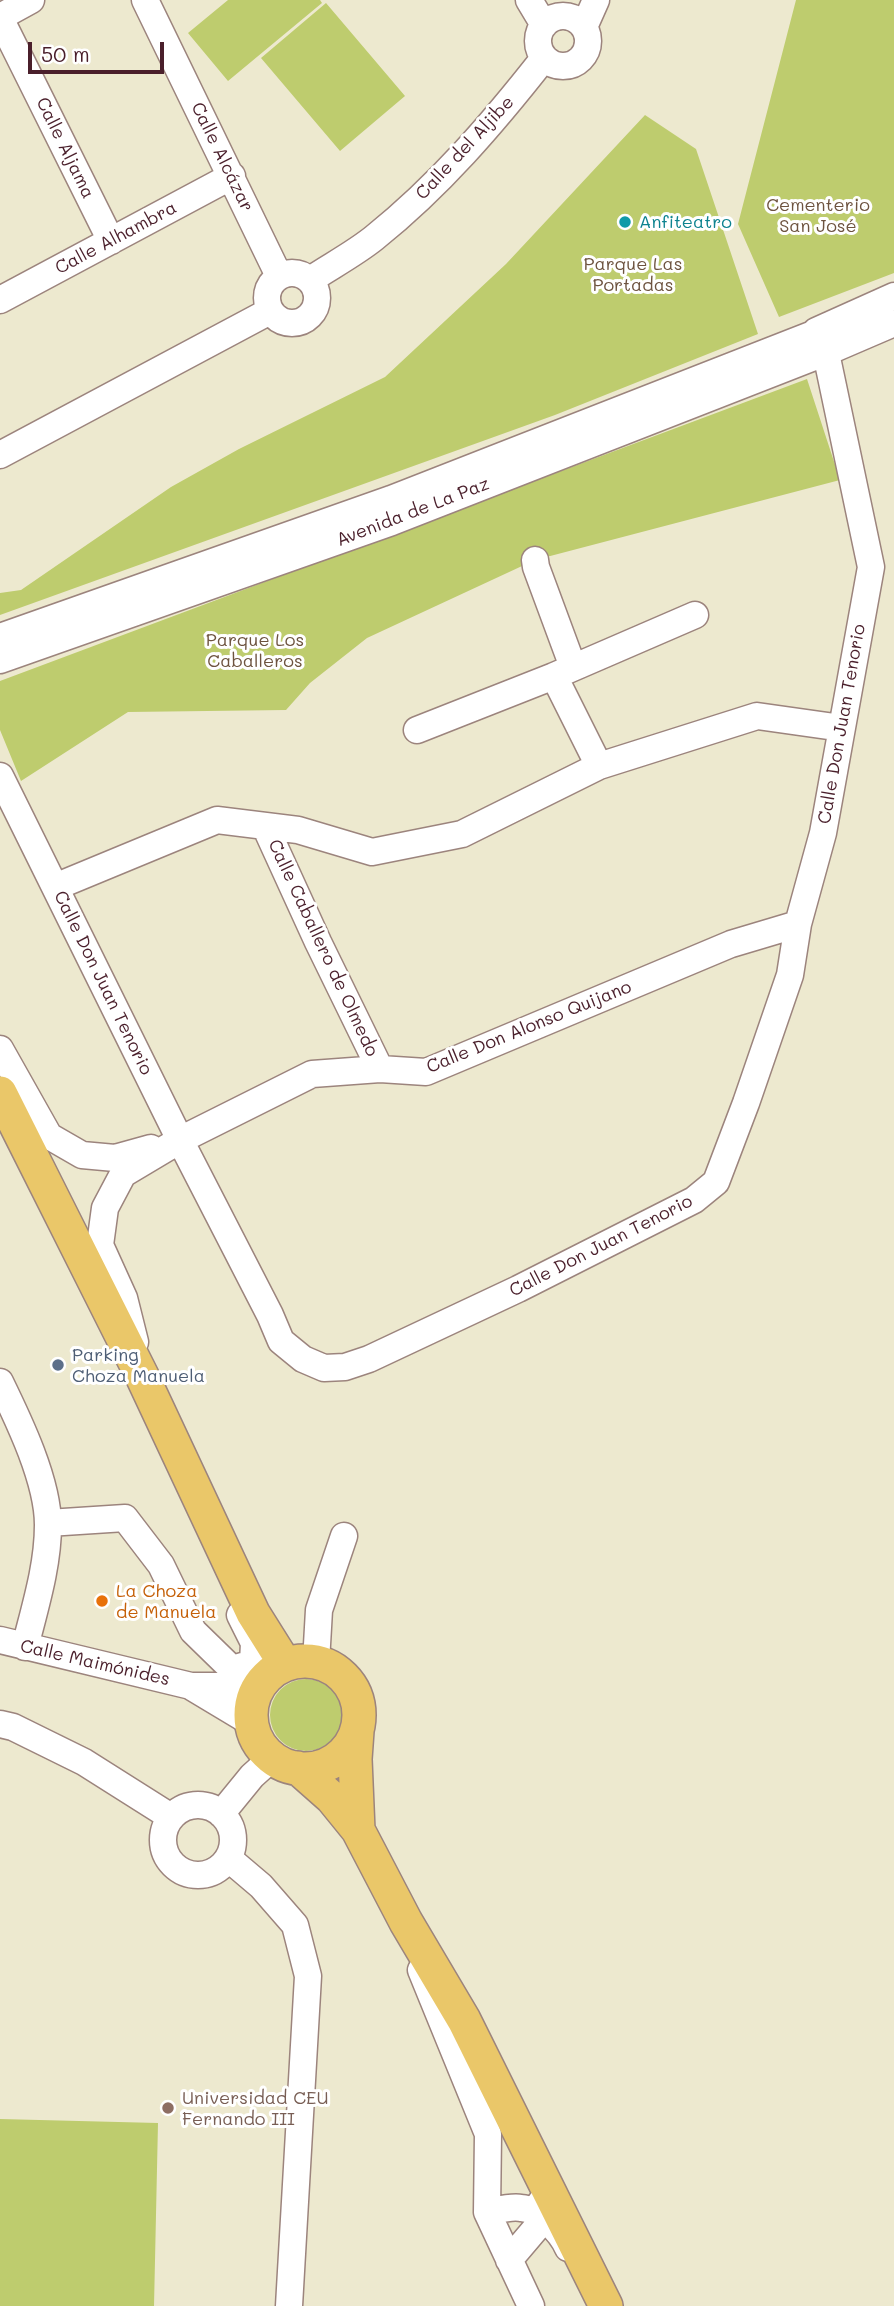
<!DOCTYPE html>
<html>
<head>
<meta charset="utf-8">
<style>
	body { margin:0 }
	#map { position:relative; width:894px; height:2306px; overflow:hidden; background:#ede9cf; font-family:Mali,sans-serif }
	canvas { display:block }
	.scale { position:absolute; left:28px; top:42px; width:136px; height:32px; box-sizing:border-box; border:4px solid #4a1f2b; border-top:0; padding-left:9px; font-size:21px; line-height:24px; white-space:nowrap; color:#4a1f2b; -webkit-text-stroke:5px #fff; paint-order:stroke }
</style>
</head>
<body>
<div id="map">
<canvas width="894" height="2306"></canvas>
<div class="scale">50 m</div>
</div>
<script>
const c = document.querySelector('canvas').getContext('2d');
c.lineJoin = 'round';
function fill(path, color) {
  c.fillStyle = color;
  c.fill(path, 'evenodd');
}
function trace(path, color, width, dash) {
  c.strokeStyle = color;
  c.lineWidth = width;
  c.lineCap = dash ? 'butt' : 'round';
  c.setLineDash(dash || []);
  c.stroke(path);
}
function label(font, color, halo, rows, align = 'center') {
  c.font = font + ' Mali,sans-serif';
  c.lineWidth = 6;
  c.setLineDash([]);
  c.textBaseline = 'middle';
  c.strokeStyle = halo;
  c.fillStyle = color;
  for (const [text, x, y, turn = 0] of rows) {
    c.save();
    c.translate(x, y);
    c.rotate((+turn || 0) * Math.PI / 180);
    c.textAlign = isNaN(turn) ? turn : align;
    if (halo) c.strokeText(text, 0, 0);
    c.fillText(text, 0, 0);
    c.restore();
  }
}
fill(new Path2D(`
	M228 0H320L322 3 228 81 188 33Z
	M796 0H894V273L779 317 738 224Z
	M326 3 405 96 340 151 261 58Z
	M645 115 696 149 758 334 555 415 0 615V593L21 590 171 487 239 449 385 377 506 264Z
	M807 379 840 480 535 560 367 638 310 683 286 710 128 712 21 781 0 730V681Z
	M270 1715a36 36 0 1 1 72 0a36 36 0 1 1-72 0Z
	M0 2119 158 2123 154 2306H0Z`), '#becc6e');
const minor = new Path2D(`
	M145 0 279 276
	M529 0 544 25
	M538 41a25 25 0 1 1 50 0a25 25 0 1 1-50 0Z
	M0 17 31 0
	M0 18 111 241
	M584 27 596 0
	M267 298a25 25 0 1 1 50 0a25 25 0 1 1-50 0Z
	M310 280C331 266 354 254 374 238 439 186 493 123 544 58
	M0 300 232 176
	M816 331 894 296
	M829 351 894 323
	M0 455 270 311
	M535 560 536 567 573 667
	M0 637 391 499 813 334
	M0 660 392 522 822 354
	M554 676 695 615
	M417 730 554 676 599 766
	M0 776 180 1140 270 1315 281 1341 303 1359 324 1368 345 1367 369 1359 518 1289 694 1200 716 1182 746 1103 790 975 798 924 823 833 871 567 826 353
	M265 826 318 942 380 1069
	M55 887 217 820 298 830 372 852 462 834 599 766 757 716 842 728
	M0 1049 49 1136 82 1155 115 1158 151 1148
	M135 1342 124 1298 100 1245 105 1208 123 1174 180 1140 312 1074 380 1069 426 1072 731 944 798 924
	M0 1382C19 1421 48 1481 48 1525 48 1566 35 1607 25 1647
	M48 1523 125 1518 161 1565 193 1631 232 1669 253 1663 254 1643 240 1615
	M0 1640 191 1686H259
	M316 1662 319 1610 344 1536
	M192 1687 252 1723
	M0 1724 13 1727 84 1762 171 1817
	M163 1840a35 35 0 1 1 70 0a35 35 0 1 1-70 0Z
	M221 1814 252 1776 272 1758
	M228 1858 261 1886 295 1925 308 1976 289 2306
	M421 1970 488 2134 487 2212 531 2306
	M487 2212C498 2210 511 2206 521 2208 539 2209 561 2232 568 2248
	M509 2260 537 2227 541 2202`);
const major = new Path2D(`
	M0 1093 143 1378 253 1613 285 1664
	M251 1715a54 54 0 1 1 108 0a54 54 0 1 1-108 0Z
	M357 1731 355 1759 358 1830
	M298 1768 332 1798 358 1830 406 1922 464 2020 606 2306`);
trace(minor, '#9c847d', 29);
trace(major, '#9c847d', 36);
trace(minor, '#fff', 26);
trace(major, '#eac769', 33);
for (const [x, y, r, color] of [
	[625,222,7,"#0f9aa8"],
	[58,1365,7,"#5c6f8a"],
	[102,1601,7,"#e8710a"],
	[168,2108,7,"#8d6e63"]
]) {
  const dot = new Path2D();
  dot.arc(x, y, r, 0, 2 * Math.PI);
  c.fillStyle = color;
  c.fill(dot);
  trace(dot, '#fff', 2.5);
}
label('18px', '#4a1f2b', '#fff', [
	["Calle Aljama",65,148,64],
	["Calle del Aljibe",465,148,-47],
	["Calle Alcázar",222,157,64],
	["Calle Alhambra",116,238,-28],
	["Avenida de La Paz",413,512,-21],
	["Calle Don Juan Tenorio",842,724,-80],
	["Calle Caballero de Olmedo",323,948,65],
	["Calle Don Juan Tenorio",103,983,64],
	["Calle Don Alonso Quijano",529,1027,-22],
	["Calle Don Juan Tenorio",601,1246,-27],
	["Calle Maimónides",95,1663,13]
]);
label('18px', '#6d533f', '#fff', [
	["Cementerio",818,205],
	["San José",818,226],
	["Parque Las",633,264],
	["Portadas",633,285],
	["Parque Los",255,640],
	["Caballeros",255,661]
]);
label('18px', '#0d838f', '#fff', [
	["Anfiteatro",639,222]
], 'left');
label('18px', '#4e5e75', '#fff', [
	["Parking",72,1355],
	["Choza Manuela",72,1376]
], 'left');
label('18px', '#c56008', '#fff', [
	["La Choza",116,1591],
	["de Manuela",116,1612]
], 'left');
label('18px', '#785e54', '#fff', [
	["Universidad CEU",182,2098],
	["Fernando III",182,2119]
], 'left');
</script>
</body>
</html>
